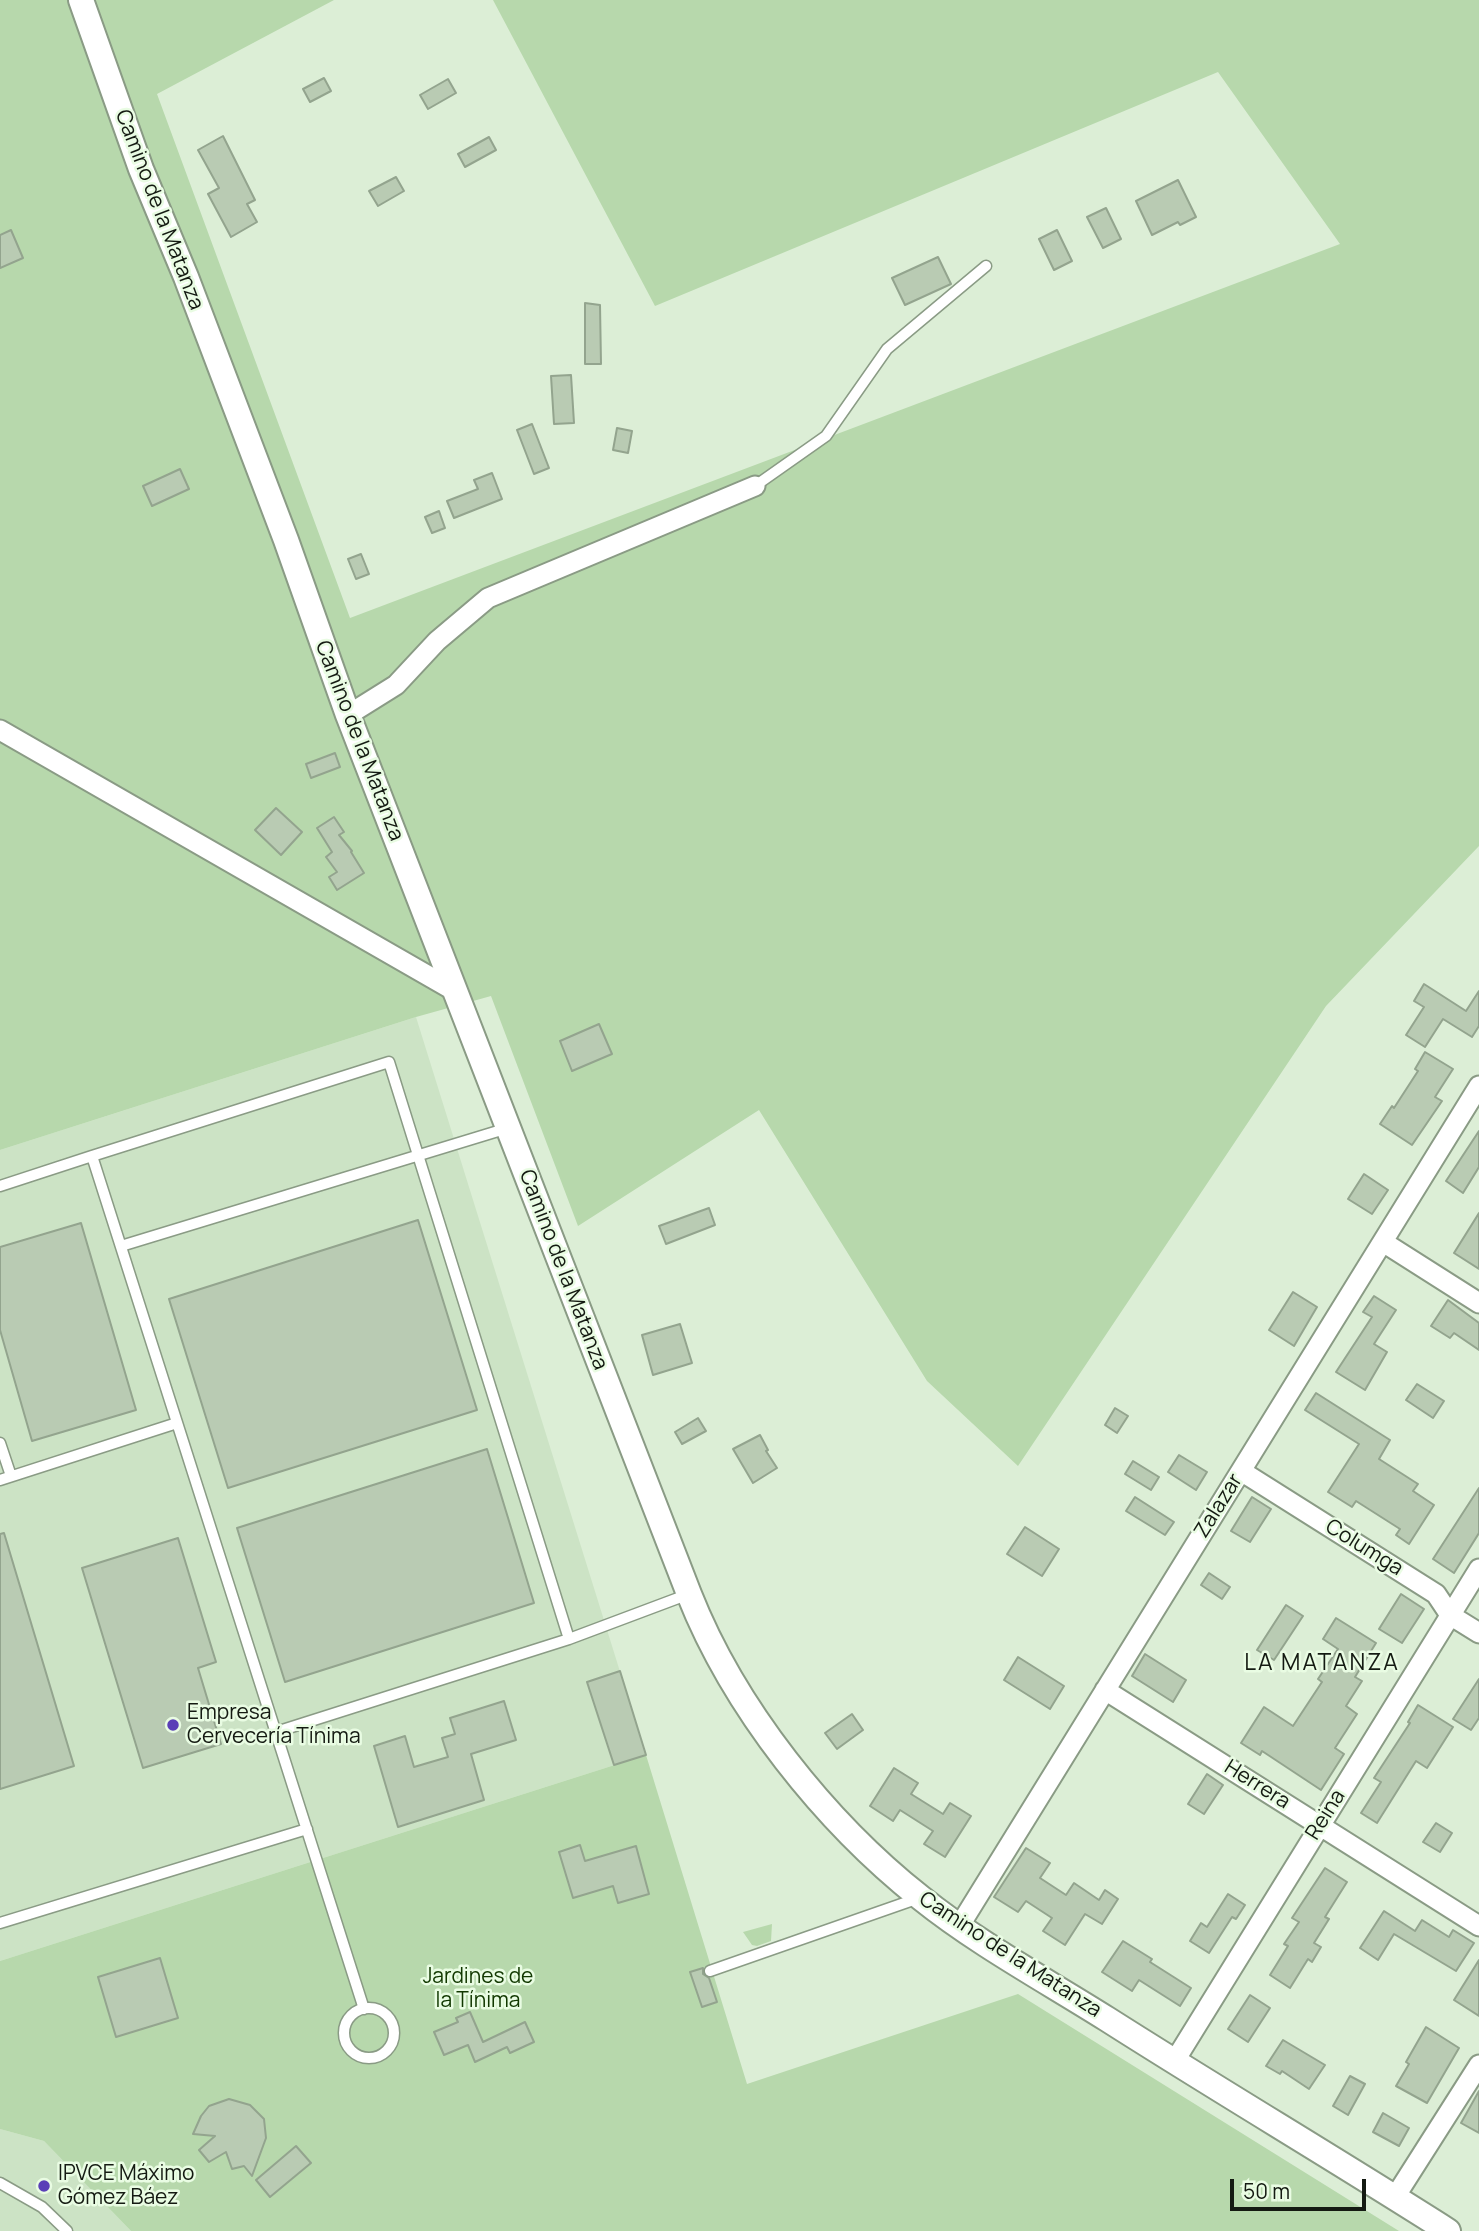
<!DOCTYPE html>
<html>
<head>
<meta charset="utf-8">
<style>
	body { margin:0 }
	#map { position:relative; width:1479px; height:2231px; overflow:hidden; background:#dceed6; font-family:Manrope,sans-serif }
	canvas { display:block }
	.scale { position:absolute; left:1230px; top:2179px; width:136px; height:32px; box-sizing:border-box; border:4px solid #141a12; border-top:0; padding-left:9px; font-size:21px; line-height:24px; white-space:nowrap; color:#141a12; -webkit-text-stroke:5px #e9fce3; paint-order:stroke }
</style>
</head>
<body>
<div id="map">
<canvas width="1479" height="2231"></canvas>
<div class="scale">50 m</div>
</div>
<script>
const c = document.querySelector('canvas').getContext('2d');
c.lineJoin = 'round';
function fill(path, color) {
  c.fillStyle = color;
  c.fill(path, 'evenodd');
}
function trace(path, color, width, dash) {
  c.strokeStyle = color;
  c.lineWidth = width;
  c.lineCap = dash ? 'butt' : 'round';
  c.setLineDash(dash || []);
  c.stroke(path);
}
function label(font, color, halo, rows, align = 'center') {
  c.font = font + ' Manrope,sans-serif';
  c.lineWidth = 5;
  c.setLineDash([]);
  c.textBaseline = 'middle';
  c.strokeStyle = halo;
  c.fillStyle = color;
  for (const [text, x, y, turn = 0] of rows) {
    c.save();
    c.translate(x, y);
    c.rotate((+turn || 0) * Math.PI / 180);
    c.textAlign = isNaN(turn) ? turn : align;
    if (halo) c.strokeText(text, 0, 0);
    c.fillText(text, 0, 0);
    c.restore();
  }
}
fill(new Path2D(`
	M416 1017 646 1755 0 1961V1150Z
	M0 2129 44 2141 131 2231H0Z`), '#cce3c5');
fill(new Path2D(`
	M0 0H334L157 94 350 618 1340 244 1218 72 655 306 493 0H1479V846L1326 1006 1018 1466 927 1381 759 1110 578 1226 491 996 416 1017 0 1150Z
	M646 1755 747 2084 1018 1994 1399 2231H131L44 2141 0 2129V1961Z
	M772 1924 771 1941 757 1946 752 1945 743 1932Z`), '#b7d8ac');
const building = new Path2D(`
	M324 78 331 91 310 102 303 89Z
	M448 79 456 93 428 109 420 95Z
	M223 136 255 200 247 204 257 222 231 237 208 194 219 188 198 150Z
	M489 137 496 150 465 167 458 154Z
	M396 177 404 191 378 206 369 191Z
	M1178 180 1196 217 1180 225 1178 222 1152 235 1136 201Z
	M1106 208 1121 239 1103 248 1087 217Z
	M11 230 23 258 0 268V235Z
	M1057 230 1072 261 1054 270 1039 239Z
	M938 257 951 284 905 305 892 278Z
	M585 303 600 305 601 364H585Z
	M571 375 574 423 554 424 551 376Z
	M532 424 549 468 534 474 517 430Z
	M617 428 632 431 628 453 613 450Z
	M180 469 189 489 152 506 143 486Z
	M492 473 502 499 454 518 447 501 478 489 474 480Z
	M439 511 445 528 432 533 425 517Z
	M361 554 369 574 356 579 348 559Z
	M335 753 340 767 311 778 306 764Z
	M276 808 302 832 281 855 255 830Z
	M334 817 344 832 339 835 352 851 351 852 364 873 337 890 329 877 337 872 326 857 332 852 317 828Z
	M1424 984 1466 1011 1479 991V1026L1472 1037 1443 1019 1425 1047 1406 1035 1424 1007 1414 1001Z
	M599 1024 612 1054 572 1071 560 1041Z
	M1425 1052 1453 1069 1435 1097 1442 1101 1412 1145 1380 1124 1392 1106 1394 1108 1418 1071 1415 1069Z
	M1479 1131V1167L1463 1193 1446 1181Z
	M1364 1174 1388 1190 1372 1214 1348 1199Z
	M709 1208 715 1225 666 1244 659 1226Z
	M1479 1213V1269L1454 1253Z
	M418 1220 477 1410 228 1488 169 1299Z
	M81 1223 136 1410 32 1441 0 1330V1247Z
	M1293 1292 1317 1307 1294 1346 1269 1330Z
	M1374 1296 1396 1310 1374 1344 1387 1352 1365 1390 1336 1372 1372 1317 1363 1312Z
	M1448 1300 1479 1323V1350L1454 1333 1450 1338 1431 1326Z
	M680 1324 692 1363 653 1375 642 1335Z
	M1417 1384 1444 1401 1433 1418 1406 1400Z
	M1316 1393 1390 1440 1379 1459 1418 1484 1413 1491 1434 1505 1409 1544 1396 1535 1400 1529 1356 1501 1352 1507 1328 1492 1359 1444 1305 1410Z
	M1115 1408 1128 1416 1117 1433 1105 1425Z
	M698 1418 706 1431 682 1444 675 1432Z
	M760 1435 768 1450 766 1451 777 1468 753 1483 733 1449Z
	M487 1449 534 1603 285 1682 237 1528Z
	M1179 1455 1207 1472 1196 1490 1168 1472Z
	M1133 1461 1159 1477 1151 1490 1125 1474Z
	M1479 1488V1533L1454 1573 1433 1559Z
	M1135 1497 1174 1522 1165 1535 1126 1511Z
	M1252 1497 1271 1509 1250 1542 1231 1531Z
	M1025 1527 1059 1549 1042 1576 1007 1554Z
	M4 1533 74 1766 0 1789V1534Z
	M178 1538 216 1662 198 1668 221 1744 143 1768 82 1568Z
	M1209 1573 1230 1587 1222 1599 1201 1585Z
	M1401 1594 1424 1609 1402 1643 1379 1629Z
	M1286 1605 1303 1616 1274 1660 1257 1650Z
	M1336 1618 1376 1643 1355 1677 1362 1681 1346 1706 1357 1714 1335 1748 1344 1754 1321 1790 1262 1751 1260 1755 1241 1743 1264 1707 1293 1726 1322 1682 1318 1679 1338 1649 1323 1639Z
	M1145 1654 1186 1680 1173 1702 1132 1676Z
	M1018 1657 1064 1686 1050 1709 1004 1680Z
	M620 1671 646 1755 614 1765 587 1682Z
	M1479 1679V1718L1471 1730 1453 1719Z
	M504 1701 516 1740 471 1754 484 1800 398 1827 374 1746 405 1736 414 1767 448 1757 442 1738 455 1734 450 1718Z
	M1418 1705 1453 1727 1427 1768 1416 1761 1377 1823 1361 1813 1381 1782 1374 1778 1410 1723 1408 1722Z
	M852 1714 863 1730 837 1749 825 1733Z
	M894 1768 918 1783 911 1794 943 1814 950 1803 971 1816 945 1857 924 1844 933 1831 900 1810 893 1821 870 1806Z
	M1207 1774 1223 1785 1204 1814 1188 1804Z
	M1436 1823 1452 1833 1440 1852 1423 1842Z
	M580 1845 585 1861 636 1846 649 1894 618 1903 613 1886 573 1898 559 1852Z
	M1026 1848 1050 1863 1040 1878 1066 1895 1074 1883 1099 1900 1105 1890 1118 1899 1102 1924 1085 1914 1065 1945 1043 1931 1052 1918 1026 1901 1018 1912 994 1897Z
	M1325 1868 1347 1882 1325 1917 1329 1919 1314 1943 1321 1947 1312 1962 1308 1959 1290 1988 1270 1975 1288 1946 1284 1944 1299 1922 1292 1918Z
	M1228 1894 1245 1905 1236 1919 1232 1917 1209 1953 1190 1941 1201 1923 1207 1927Z
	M1384 1911 1415 1931 1422 1920 1449 1937 1453 1930 1474 1943 1456 1971 1394 1934 1378 1960 1360 1948Z
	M1123 1941 1152 1959 1150 1962 1191 1988 1180 2006 1139 1980 1132 1991 1102 1972Z
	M160 1958 178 2018 116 2037 98 1977Z
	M1479 1960V2016L1454 2000Z
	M703 1968V1974L709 1978 717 2002 702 2007 690 1972Z
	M1250 1995 1270 2008 1248 2042 1228 2029Z
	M470 2012 483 2042 525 2022 534 2042 510 2053 507 2047 475 2062 468 2045 444 2055 434 2032 458 2022 456 2018Z
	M1426 2027 1459 2048 1427 2103 1396 2086 1409 2064 1406 2062Z
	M1283 2040 1325 2065 1309 2089 1282 2071 1280 2074 1266 2066Z
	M1350 2076 1365 2084 1348 2115 1333 2106Z
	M1479 2091V2133L1461 2123Z
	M229 2099 250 2105 264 2119 266 2138 252 2176 244 2166 232 2169 226 2152 209 2162 199 2150 215 2136 193 2134 201 2116 209 2106Z
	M1383 2113 1409 2128 1399 2146 1373 2132Z
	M296 2146 311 2163 270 2197 256 2180Z`);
fill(building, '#b9cbb3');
trace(building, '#93a48e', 2);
const service = new Path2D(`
	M755 486 826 436 887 349 986 266
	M92 1156 389 1062 569 1639 276 1732
	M0 1186 92 1156 364 2009
	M121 1246 508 1128
	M0 1443 11 1476
	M0 1480 177 1423
	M569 1639 689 1594
	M0 1923 307 1829
	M710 1971 916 1899
	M344 2033a25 25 0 1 1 50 0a25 25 0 1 1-50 0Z
	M0 2183 42 2207 67 2231`);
const minor = new Path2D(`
	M348 715 396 685 437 641 488 598 755 486
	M0 730 453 990
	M1383 1242 1479 1303
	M1241 1471 1436 1594 1450 1615 1479 1633
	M1105 1690 1479 1926
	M960 1925 1479 1086
	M1174 2062 1479 1569
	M1395 2197 1479 2065`);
const tertiary = new Path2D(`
	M81 0 141 169 186 277 286 540 348 715 689 1594C734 1708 825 1822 921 1898 977 1943 1045 1980 1107 2019 1220 2091 1335 2159 1448 2231`);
trace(service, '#8a9b85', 13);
trace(minor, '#8a9b85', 23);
trace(tertiary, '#8a9b85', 28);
trace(service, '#fff', 10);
trace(minor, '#fff', 19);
trace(tertiary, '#fff', 24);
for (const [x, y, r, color] of [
	[173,1725,7,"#5a3fb7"],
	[44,2186,7,"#5a3fb7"]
]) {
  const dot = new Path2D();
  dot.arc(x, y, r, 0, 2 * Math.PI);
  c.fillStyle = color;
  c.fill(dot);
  trace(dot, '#e9fce3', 2.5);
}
label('21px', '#141a12', '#e9fce3', [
	["Camino de la Matanza",159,210,69],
	["Camino de la Matanza",359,741,69],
	["Camino de la Matanza",563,1270,69],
	["Zalazar",1219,1506,-58],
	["Columga",1364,1548,32],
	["Herrera",1257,1785,32],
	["Reina",1326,1815,-58],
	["Camino de la Matanza",1010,1955,33]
]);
label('21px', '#141a12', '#e9fce3', [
	["Empresa",187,1713],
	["Cervecería Tínima",187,1737],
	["IPVCE Máximo",58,2174],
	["Gómez Báez",58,2198]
], 'left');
label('21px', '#113800', '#e9fce3', [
	["Jardines de",478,1977],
	["la Tínima",478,2001]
]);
c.letterSpacing = '2px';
label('23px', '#141a12', '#e9fce3', [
	["LA MATANZA",1322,1664]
]);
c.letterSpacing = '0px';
</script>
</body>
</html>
